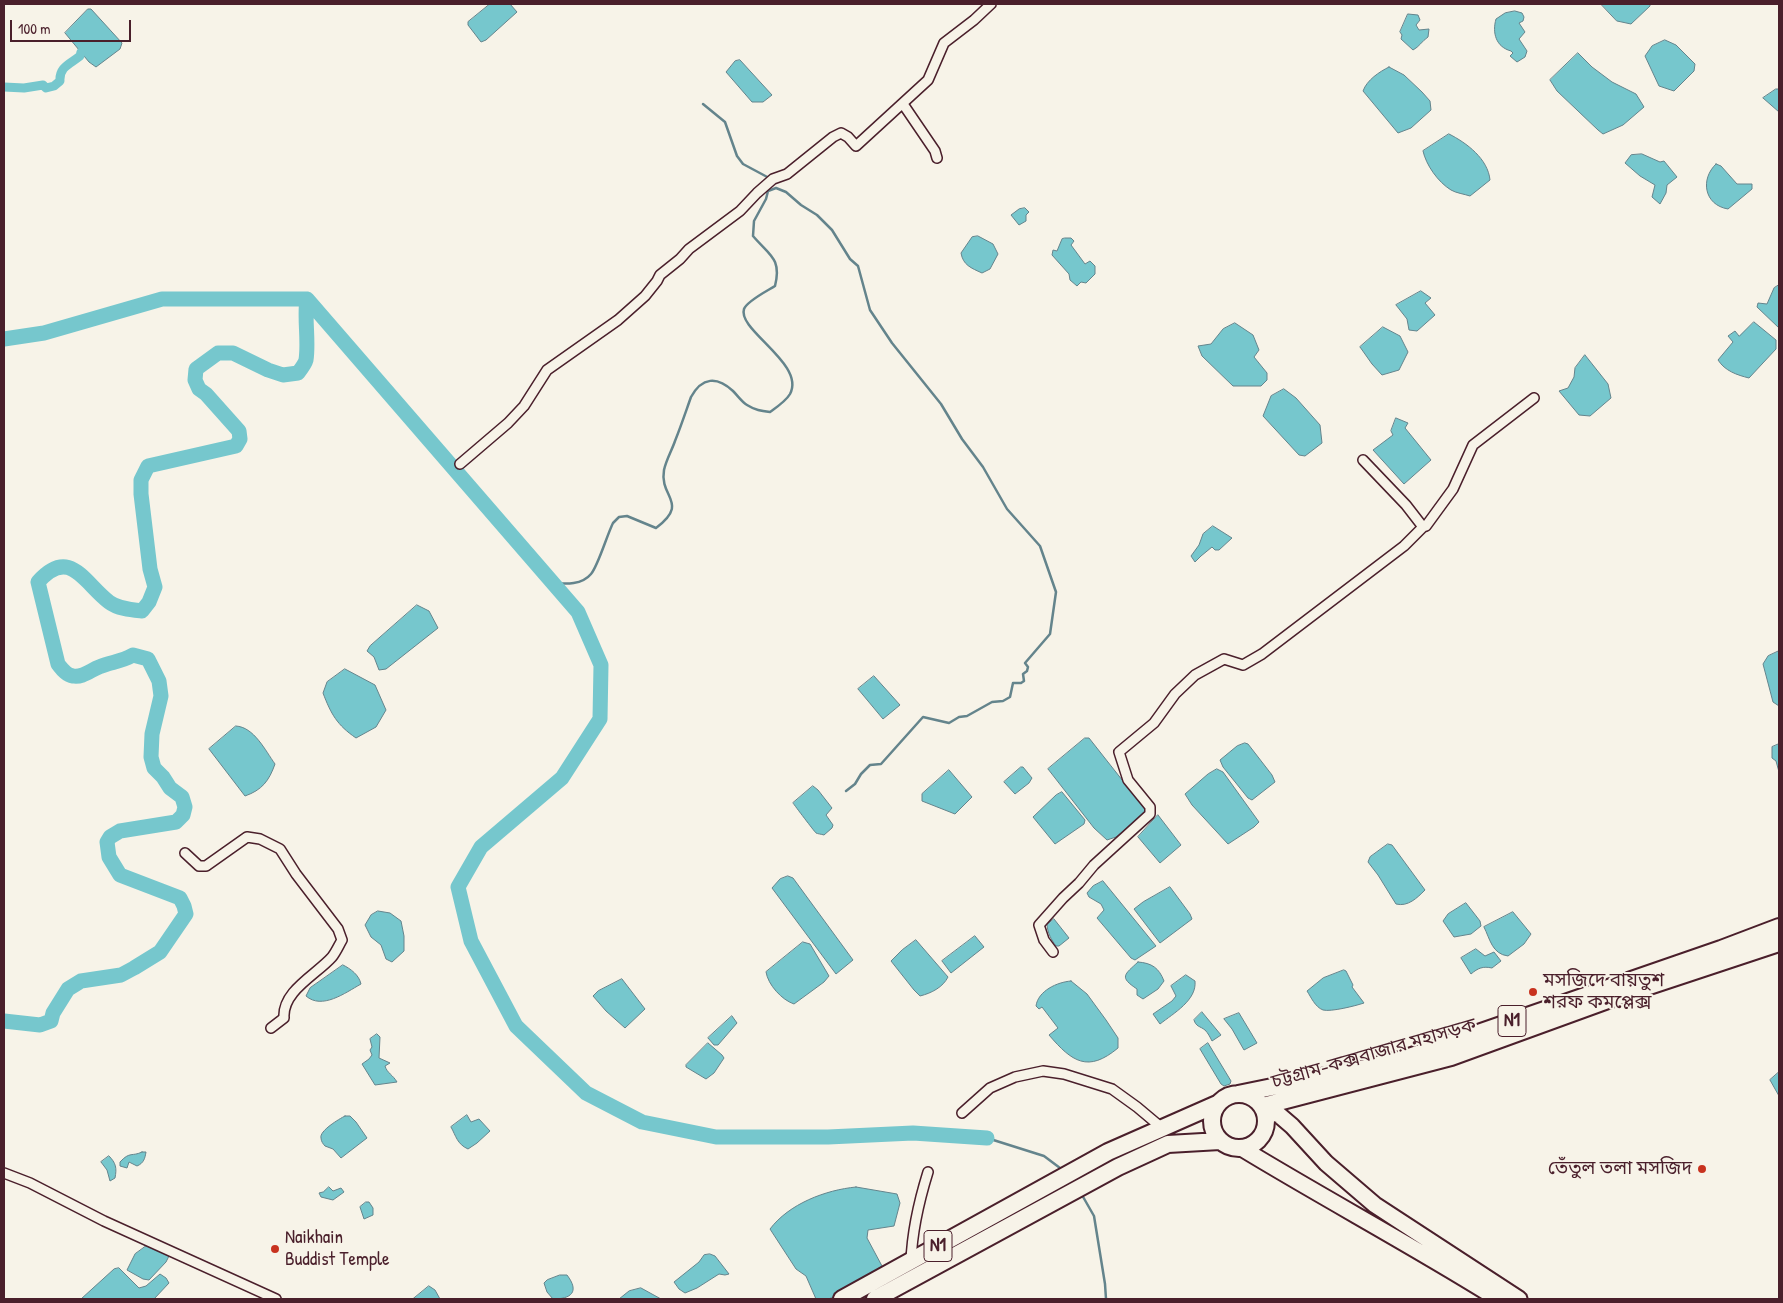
<!DOCTYPE html>
<html>
<head>
<meta charset="utf-8">
<style>
	body { margin:0 }
	#map { position:relative; width:1783px; height:1303px; overflow:hidden; background:#f7f3e8; font-family:"Patrick Hand",sans-serif }
	canvas { display:block }
	.frame { position:absolute; inset:0; border:5px solid #4a1f2b; pointer-events:none }
	.scale { position:absolute; left:10px; top:20px; width:121px; height:22px; box-sizing:border-box; border:2px solid #4a1f2b; border-top:0; padding-left:6px; font-size:15px; line-height:18px; white-space:nowrap; color:#4a1f2b; -webkit-text-stroke:4px #f7f3e8; paint-order:stroke }
</style>
</head>
<body>
<div id="map">
<canvas width="1783" height="1303"></canvas>
<div class="frame"></div>
<div class="scale">100 m</div>
</div>
<script>
const c = document.querySelector('canvas').getContext('2d');
c.lineJoin = 'round';
function fill(path, color) {
  c.fillStyle = color;
  c.fill(path, 'evenodd');
}
function trace(path, color, width, dash) {
  c.strokeStyle = color;
  c.lineWidth = width;
  c.lineCap = dash ? 'butt' : 'round';
  c.setLineDash(dash || []);
  c.stroke(path);
}
function label(font, color, halo, rows, align = 'center') {
  c.font = font + ' "Patrick Hand","Noto Sans Bengali",sans-serif';
  c.lineWidth = 4;
  c.setLineDash([]);
  c.textBaseline = 'middle';
  c.strokeStyle = halo;
  c.fillStyle = color;
  for (const [text, x, y, turn = 0] of rows) {
    c.save();
    c.translate(x, y);
    c.rotate((+turn || 0) * Math.PI / 180);
    c.textAlign = isNaN(turn) ? turn : align;
    if (halo) c.strokeText(text, 0, 0);
    c.fillText(text, 0, 0);
    c.restore();
  }
}
const water = new Path2D(`
	M490 4H510L517 12 486 40 481 42 468 25V22Z
	M1601 4H1650V6L1631 24 1617 21Z
	M88 9H91L122 43 120 49 96 67 89 62 65 33Z
	M1515 11 1522 13 1524 17 1523 21 1519 23 1525 32 1519 39 1527 51 1525 57 1517 62 1510 56 1513 53 1511 51C1496 47 1492 33 1496 19L1505 13Z
	M1408 14 1418 15 1420 20 1416 25 1419 30 1429 29 1428 37C1422 41 1419 47 1413 50L1401 39 1402 35 1400 32Z
	M1665 40 1676 45 1695 64 1694 71 1674 91 1659 86 1645 56 1652 46Z
	M1578 53 1592 67 1612 82 1636 94 1644 107 1623 125 1603 134 1598 130 1557 91 1550 80Z
	M740 60 772 95 763 102H752L726 72 735 61Z
	M1389 67 1404 75 1422 92 1430 101 1431 110 1411 128 1398 133 1363 91C1367 80 1379 72 1389 67Z
	M1776 89H1779V112L1763 98Z
	M1449 134C1467 143 1488 159 1490 180L1470 196C1464 194 1456 193 1451 190 1438 182 1426 165 1423 151Z
	M1642 154 1660 162 1664 161 1677 177 1667 185 1666 193 1660 204 1652 197 1655 185 1640 176 1625 163 1631 155Z
	M1716 164 1721 166 1737 184H1752V189L1728 209C1704 205 1700 179 1716 164Z
	M1025 208 1029 212 1026 215V221L1019 225 1011 215 1019 209Z
	M978 236 993 244 998 254 990 269 982 273C971 268 963 265 961 253L972 237Z
	M1065 238H1071L1074 241 1071 245 1085 264 1090 261 1095 266V274L1086 283 1081 282 1077 286 1070 280 1069 274 1052 255 1053 250 1057 251 1062 239Z
	M1779 285V328L1757 307 1758 303 1767 304 1774 288Z
	M1421 291 1431 298 1425 303 1435 315 1417 331 1409 330 1407 319 1396 305Z
	M1754 322 1776 340V349L1749 378C1737 375 1725 371 1718 360L1733 342 1728 336 1735 331 1739 336Z
	M1235 323 1253 335 1259 350 1254 357 1267 373V380L1261 386H1233L1202 356 1198 346 1211 344 1223 329Z
	M1383 327 1400 336 1408 352 1399 370 1382 375 1372 364 1360 347Z
	M1585 355 1608 384 1611 398 1590 416 1579 415 1559 391 1568 388 1574 377 1575 368Z
	M1284 389 1296 398 1320 425 1322 443 1305 456 1299 455 1263 416 1271 396Z
	M1396 418 1408 423 1405 428 1431 460 1404 484 1373 450 1393 435 1391 431Z
	M1213 526 1232 538 1219 550H1215L1212 547 1201 556 1195 562 1191 556 1199 545 1203 534Z
	M417 605 429 611 438 628 386 669 379 670 374 657 367 651 370 646Z
	M1779 651V706L1773 702 1763 664 1768 656Z
	M345 669 375 685 386 710 376 727 356 738C337 725 331 714 323 693L327 682Z
	M874 676 900 705 883 719 858 689Z
	M236 726C254 727 265 750 275 764 269 781 262 790 245 796L209 749Z
	M1085 738H1089L1145 809V814L1116 837 1107 840 1094 828 1048 769Z
	M1245 743 1248 744 1272 775 1275 782 1252 800 1248 798 1223 767 1220 760 1237 746Z
	M1779 744V772L1776 761 1772 758V747Z
	M1021 767H1023L1032 778 1029 783 1015 794 1004 782Z
	M1217 769 1223 772 1259 822 1254 827 1228 844 1192 805 1185 794 1208 774Z
	M949 770 972 797 955 814 922 801V794Z
	M813 786 818 790 832 808 826 815 833 825 832 828 824 835C821 834 818 834 816 833 814 831 795 806 793 803Z
	M1062 792 1085 820 1084 824 1055 844 1033 817 1056 795Z
	M1158 815 1181 845 1160 863 1138 837Z
	M1388 844 1392 845 1425 890C1417 898 1408 907 1396 904L1378 875 1368 862 1370 857Z
	M788 876 793 878 853 960 836 974 772 888 780 879Z
	M1103 881 1156 946 1135 960 1131 958 1097 918 1104 910 1101 904 1089 897 1087 893 1093 886Z
	M1170 887 1190 914 1192 919 1160 943 1134 909 1143 902Z
	M1466 903 1480 921 1481 926 1471 934 1454 937 1443 921 1448 914Z
	M378 911 390 913 401 921 404 936V951L392 962 386 959 381 945 371 937 365 925 371 915Z
	M1513 912 1531 934 1524 944 1508 956C1492 954 1490 939 1484 927Z
	M1054 919 1069 938 1059 946H1056C1051 939 1048 934 1047 925Z
	M975 936 984 947 951 973 942 961Z
	M916 940 948 977C943 987 932 993 920 996L914 990 891 961 902 950Z
	M803 942 810 944 829 976 824 982 794 1004C782 1000 768 985 766 972Z
	M1476 949 1485 956 1494 952 1501 961 1492 968C1483 966 1478 968 1471 974L1461 958Z
	M1138 962C1152 963 1159 968 1164 981L1158 989 1143 999 1137 995V989C1119 977 1124 975 1138 962Z
	M343 965C351 969 359 975 361 984 345 993 322 1010 306 996L310 988Z
	M1344 970 1346 971 1353 985 1352 987 1364 1003C1355 1006 1331 1012 1323 1010 1315 1007 1311 997 1307 991L1323 978Z
	M1186 975 1195 981C1197 1000 1174 1013 1160 1024L1153 1014 1172 1001 1176 996 1171 986Z
	M622 979 645 1009 625 1028 606 1011 593 996 598 991Z
	M1071 981 1087 994 1106 1020 1118 1038V1048C1088 1073 1072 1062 1049 1035L1058 1028 1042 1007 1039 1009 1036 1006C1038 991 1057 982 1071 981Z
	M1202 1012 1221 1035 1212 1041C1210 1037 1208 1033 1205 1030 1200 1026 1196 1027 1194 1020Z
	M1239 1013 1257 1043 1244 1050 1232 1029 1224 1019Z
	M732 1016 737 1023 718 1045H714L708 1038Z
	M377 1034 380 1037 379 1058 390 1063 385 1066C387 1073 393 1075 397 1082L375 1085 362 1064 369 1059 372 1055 370 1050 372 1047 370 1039Z
	M708 1043 722 1055 724 1058 714 1073 706 1079 686 1067V1065Z
	M1208 1043 1231 1081 1230 1084 1224 1086 1221 1084 1200 1049Z
	M1779 1072V1096L1770 1080Z
	M467 1115 471 1122 479 1119 490 1131 477 1143 468 1149C457 1144 456 1136 451 1127Z
	M345 1116H350L356 1122 367 1138 341 1158 333 1149 325 1146C323 1144 321 1141 321 1138 319 1131 339 1119 345 1116Z
	M142 1152H146C145 1158 144 1163 137 1166L129 1162 127 1168 120 1166V1162C130 1151 132 1157 142 1152Z
	M109 1156C116 1163 117 1168 115 1178L110 1181 107 1170 101 1162Z
	M329 1187 333 1191 341 1188 344 1192 333 1200 321 1197 319 1193 323 1192Z
	M856 1187 897 1194 900 1203 894 1226 868 1230 867 1238 882 1266 837 1296 828 1299H816L806 1276 796 1269 770 1229C789 1204 825 1190 856 1187Z
	M366 1202H369L373 1208V1215L364 1219 360 1207Z
	M149 1244 170 1254 166 1262 149 1280 143 1279 127 1270 135 1254Z
	M710 1254 715 1256 729 1274 725 1275 719 1274 697 1288 685 1293 679 1289 674 1282 699 1262 704 1255Z
	M119 1268 139 1288 146 1286 160 1274 166 1278 169 1283 154 1299H81L114 1269Z
	M560 1275H567C580 1292 571 1299 553 1299L547 1292 544 1283 547 1280Z
	M429 1286 435 1290 440 1299H413Z
	M641 1288 661 1299H619L629 1291Z`);
fill(water, '#76c7cd');
trace(water, '#64848c', 1);
trace(new Path2D(`
	M703 104 725 122 737 156 743 164 771 179
	M768 191 776 188 786 192 801 205 817 215 832 230 850 259 858 266 870 310 892 343 941 404 962 439 983 467 1007 509 1040 546 1056 592 1050 634 1025 663 1028 667 1027 671 1023 674 1024 681 1021 683H1013L1010 697 1003 701 992 702 967 716 959 717 949 723 923 717 881 764 870 765 861 774 855 784 846 791
	M554 583C566 584 582 585 591 574 598 566 607 535 613 523L619 517 627 516 656 528C690 502 659 498 664 470 666 460 672 450 675 441 681 426 686 411 691 397 702 377 717 376 733 391 738 396 742 402 747 405 755 410 761 411 770 412 777 407 786 401 790 394 806 364 737 330 744 309 747 301 767 291 775 286 782 258 769 255 753 236L754 221 766 199 768 191
	M987 1138 1044 1156 1064 1171
	M1082 1195 1094 1216 1105 1284 1106 1299`), '#64848c', 2.5);
trace(new Path2D(`
	M4 87 24 88 43 85 46 88 54 86 60 81C59 67 70 64 80 56L81 52`), '#76c7cd', 9);
trace(new Path2D(`
	M4 339 44 333 162 299H307L578 612 601 665 600 719 562 778 481 847 458 887 471 941 516 1026 586 1093 642 1122 716 1137H828L913 1133 987 1138
	M4 1021 40 1025 51 1021 53 1013 68 989 81 981 121 975 134 968 160 952 186 914 184 906 180 898 120 875 109 857 107 842 110 837 120 831 176 822 183 815 185 807 182 797 170 788 163 777 154 768 151 757 152 734 161 696 159 681 148 659 133 655C121 662 110 662 99 667 91 670 82 678 73 676 66 675 62 669 58 664L38 582C70 546 84 583 109 602 118 609 132 610 142 611L149 602 155 587 150 569 141 494V480L148 466 236 446 240 439 239 431 206 394 199 389 195 380 196 369 218 353H233L268 370 283 375 298 373C301 369 305 364 306 360 309 340 304 319 307 299`), '#76c7cd', 15);
const street = new Path2D(`
	M903 104 935 151 937 158
	M1363 460 1406 505 1423 527 1426 526 1453 489 1473 445 1534 398
	M460 464 508 423 524 406 547 370 618 320 645 296 657 281 660 275 680 259 689 249 740 211 757 193 773 179 787 174 833 137 841 133 848 137 856 146 928 80 944 43 974 20 991 4
	M185 853 199 866H206L247 837 260 839 280 849 296 874 338 929 342 940C339 945 336 952 332 957 316 975 282 991 284 1018L271 1028
	M1053 952 1044 940 1039 925 1063 898 1079 883 1094 865 1150 814V807L1128 780 1119 752 1154 723 1175 694 1195 675 1224 659 1243 665 1262 654 1404 546 1423 527
	M962 1113 990 1088 1015 1077 1043 1071 1064 1074 1112 1089 1137 1107 1162 1128
	M4 1173 30 1183 104 1221 276 1299
	M911 1262C912 1231 919 1201 928 1172`);
const primary = new Path2D(`
	M1265 1113 1278 1114 1292 1126 1326 1163 1375 1205 1519 1299
	M1243 1149C1327 1200 1415 1247 1498 1299`);
const highway = new Path2D(`
	M1212 1121a27 27 0 1 1 54 0a27 27 0 1 1-54 0Z
	M1238 1094 1365 1068 1403 1059 1721 949 1779 927
	M1263 1106 1451 1057 1616 997 1779 943
	M842 1299 1108 1152 1217 1104
	M875 1299 1118 1167 1168 1144 1220 1141`);
trace(street, '#4a1f2b', 12);
trace(primary, '#4a1f2b', 19);
trace(highway, '#4a1f2b', 20);
trace(street, '#f7f3e8', 9);
trace(primary, '#f7f3e8', 15);
trace(highway, '#f7f3e8', 16);
for (const [x, y, r, color] of [
	[1533,992,5,"#c8321e"],
	[1702,1169,5,"#c8321e"],
	[275,1249,5,"#c8321e"]
]) {
  const dot = new Path2D();
  dot.arc(x, y, r, 0, 2 * Math.PI);
  c.fillStyle = color;
  c.fill(dot);
  trace(dot, '#f7f3e8', 2);
}
for (const [x, y, w] of [
	[1512,1021,28],
	[938,1246,28]
]) {
  const box = new Path2D();
  box.roundRect(x - w / 2, y - 15.5, w, 31, 4);
  c.fillStyle = '#f7f3e8';
  c.fill(box);
  trace(box, '#4a1f2b', 1);
}
label('bold 18px', '#4a1f2b', null, [
	["N1",1512,1021],
	["N1",938,1246]
]);
label('19px', '#4a1f2b', '#f7f3e8', [
	["মসজিদে বায়তুশ",1543,981],
	["শরফ কমপ্লেক্স",1543,1003],
	["তেঁতুল তলা মসজিদ",1692,1169,"right"],
	["Naikhain",285,1238],
	["Buddist Temple",285,1260]
], 'left');
label('19px', '#4a1f2b', '#f7f3e8', [
	["চট্টগ্রাম-কক্সবাজার মহাসড়ক",1374,1054,-16]
]);
</script>
</body>
</html>
